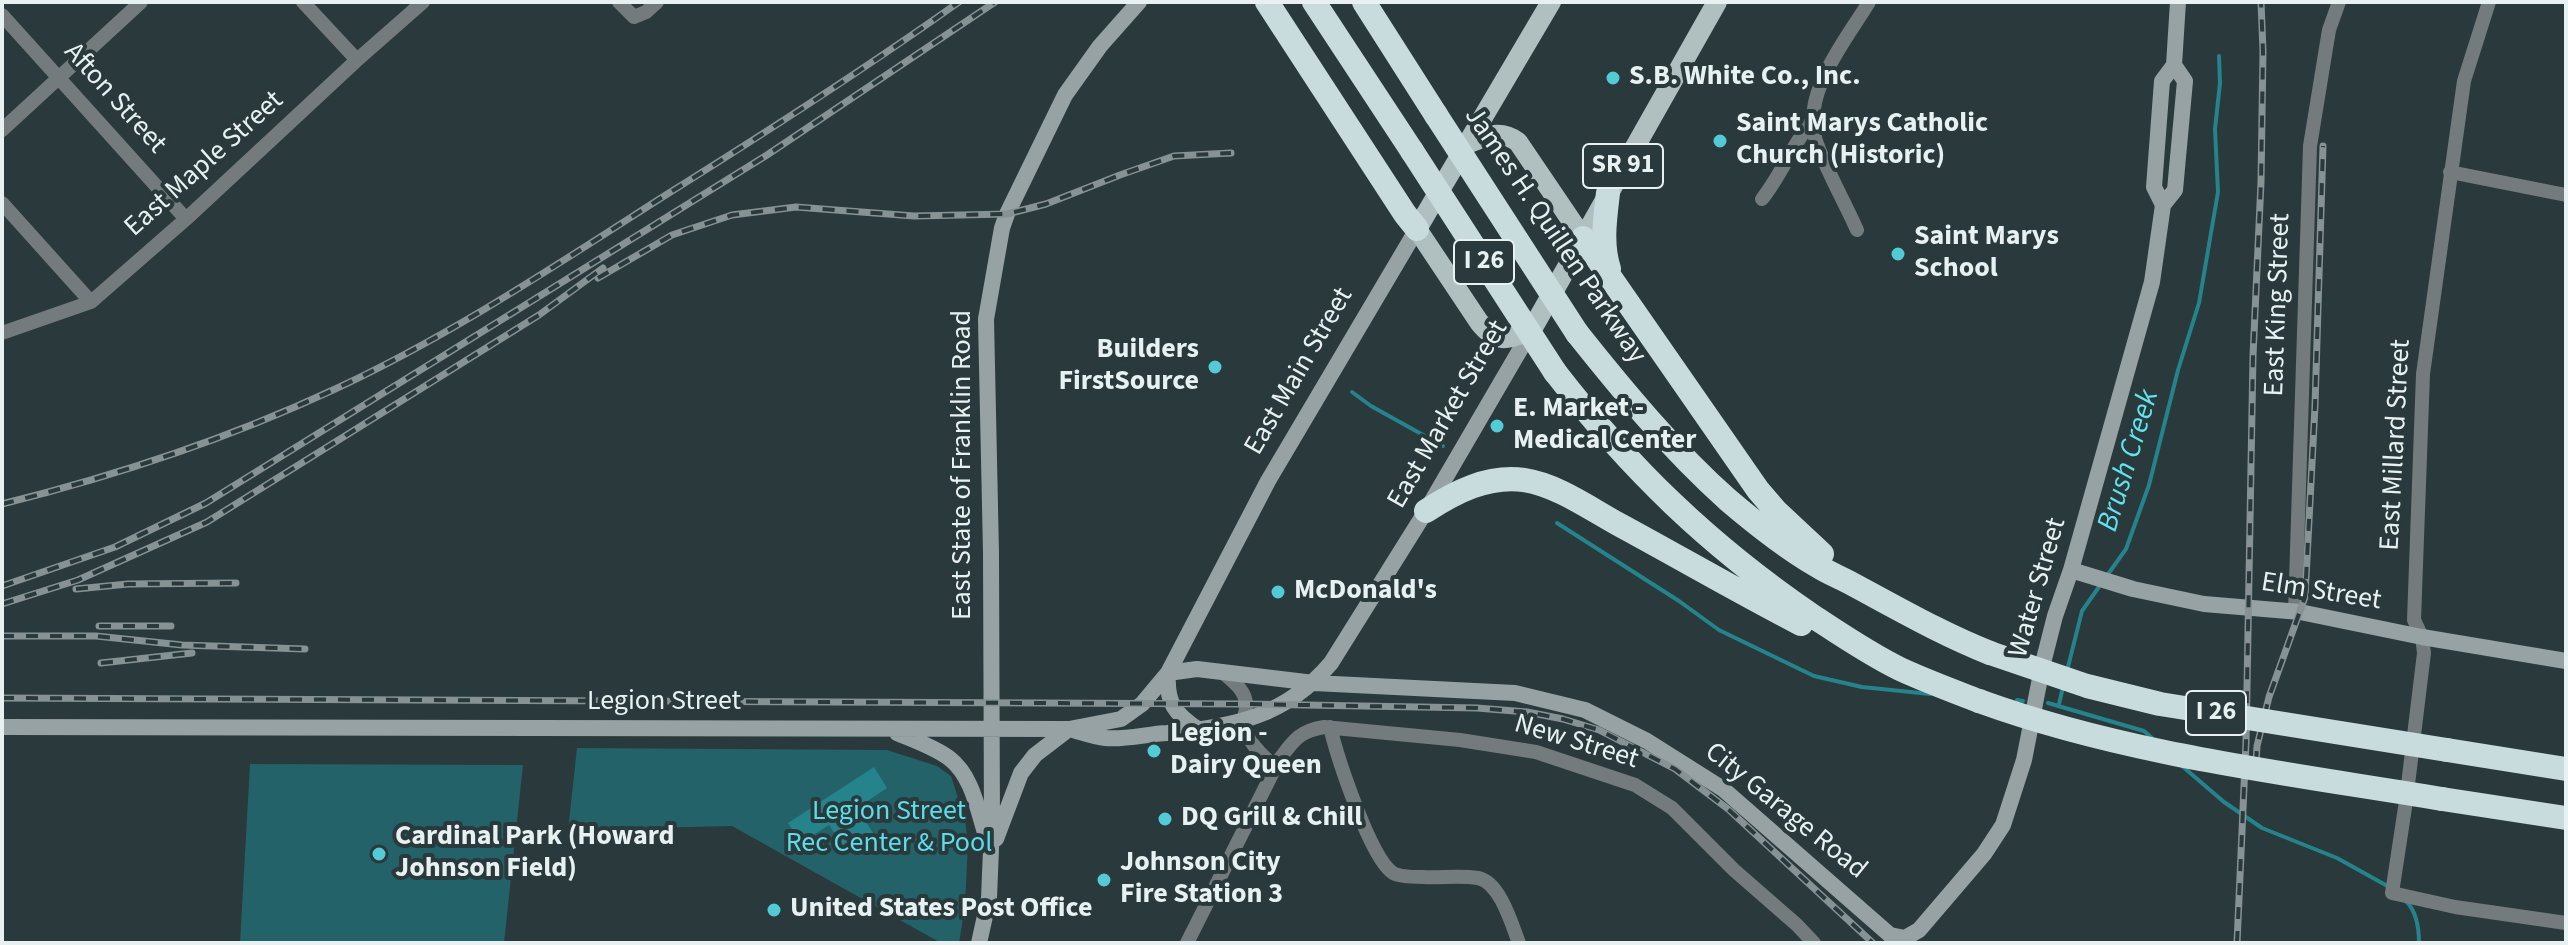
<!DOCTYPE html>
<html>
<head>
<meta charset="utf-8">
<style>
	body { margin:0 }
	#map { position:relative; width:2568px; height:945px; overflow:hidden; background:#2a393b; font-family:"Source Sans 3",sans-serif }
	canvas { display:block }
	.frame { position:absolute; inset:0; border:4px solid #e7f1f2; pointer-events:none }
</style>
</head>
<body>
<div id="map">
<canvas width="2568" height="945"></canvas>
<div class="frame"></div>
</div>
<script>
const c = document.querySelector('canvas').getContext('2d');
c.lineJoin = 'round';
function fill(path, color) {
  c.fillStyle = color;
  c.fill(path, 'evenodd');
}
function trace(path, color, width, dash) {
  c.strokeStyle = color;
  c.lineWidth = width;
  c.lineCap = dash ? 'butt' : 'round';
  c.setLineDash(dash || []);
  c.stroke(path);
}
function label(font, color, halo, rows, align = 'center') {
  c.font = font + ' "Source Sans 3",sans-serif';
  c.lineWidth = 8;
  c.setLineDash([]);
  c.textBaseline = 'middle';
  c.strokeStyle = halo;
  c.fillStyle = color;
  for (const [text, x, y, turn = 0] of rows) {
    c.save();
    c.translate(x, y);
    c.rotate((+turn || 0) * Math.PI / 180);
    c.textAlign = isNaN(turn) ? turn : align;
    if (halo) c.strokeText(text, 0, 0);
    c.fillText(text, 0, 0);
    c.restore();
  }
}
fill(new Path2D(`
	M577 748 887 750 937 766 951 776 965 820 968 842 965 906 959 943H941L732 826 568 830Z
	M250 764 523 765 504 943H240Z`), '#236268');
fill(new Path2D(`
	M874 767 887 788 857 808 873 833 846 850 829 825 801 843 788 823Z`), '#25838b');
trace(new Path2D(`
	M1352 392 1371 406 1443 446
	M1557 523 1679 601 1719 630 1814 676 1862 687 1930 694
	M2106 577 2126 549 2149 485 2178 370 2199 303 2218 192 2215 129 2220 83 2219 56
	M2067 671 2082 611 2101 584
	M2017 700 2023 701
	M2048 703 2144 731 2152 738
	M2059 704 2063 687
	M2182 766 2224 802 2262 828 2337 858 2391 888
	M2406 901C2417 912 2419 928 2419 943`), '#25838b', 4);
trace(new Path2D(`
	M303 2 357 60
	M619 2 634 17 646 12 657 2
	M2489 2 2464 81 2423 374 2414 620 2422 637 2424 653 2406 801 2392 893 2455 907 2566 923
	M2 15 186 219
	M2 130 141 2
	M2450 172 2566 195
	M1762 199C1782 174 1792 145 1812 121
	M2 203 91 302
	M1857 230C1844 201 1828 173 1817 144 1799 95 1845 42 1869 2
	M2 333 91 302 186 219 357 60 423 2
	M2295 612 2310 146 2329 30 2339 2
	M1221 671C1231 680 1247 690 1246 707 1246 714 1242 719 1244 726 1248 743 1263 756 1275 767
	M1330 727C1337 756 1370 858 1393 873 1400 877 1415 877 1423 877 1441 878 1461 875 1478 878 1500 882 1512 925 1519 943
	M1187 943 1279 760C1293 741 1299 731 1324 727L1460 740 1536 752 1635 785 1672 808 1734 870 1797 925 1814 943`), '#747b7c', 14);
trace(new Path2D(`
	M2163 205 2154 187 2162 81 2174 65 2178 2
	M2071 570 2133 589 2204 604 2300 612 2422 637 2566 661
	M2 727 1069 729C1081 732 1093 737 1105 738 1125 740 1147 734 1167 733 1234 727 1286 716 1331 663L1426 511 1531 331
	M1199 730C1175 714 1166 703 1168 673L1197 669 1314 683 1515 693 1585 710 1647 741 1723 789 1890 935 1905 938 1919 930 1984 854 2003 825 2024 760 2043 663 2055 616 2071 570 2152 282 2163 205 2175 190 2185 81 2174 65
	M897 733C914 740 934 747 949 758 973 776 978 812 987 839
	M996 839 1021 773 1035 755 1069 729 1121 719 1142 704 1168 673 1268 481 1417 229
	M979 943 989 898 992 825 991 553 986 319 1002 228 1007 214 1065 95 1100 46 1139 2`), '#96a2a3', 16);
trace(new Path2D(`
	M1551 2 1417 229 1479 322C1497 345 1507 339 1531 331L1717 2
	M1467 144C1486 136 1500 129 1518 142L1583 238`), '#b0c0c1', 20);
trace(new Path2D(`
	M1267 2 1405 214 1417 229
	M1314 2 1412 151
	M1364 2 1436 115
	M1608 193C1605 219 1601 244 1609 269
	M1583 238 1758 490 1776 511 1822 554
	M1577 333C1624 392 1672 450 1728 500 1755 523 1785 547 1816 565 1828 573 1842 578 1854 585 1899 609 1942 634 1990 653
	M1555 372C1631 470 1709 545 1811 615 1840 634 1869 654 1900 669 1926 681 1953 691 1979 701
	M1426 511C1455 492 1488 475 1524 480 1557 485 1589 508 1618 524 1679 557 1739 592 1801 624
	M2447 750 2566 769
	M2442 799 2566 818`), '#c8dbdd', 24);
const rail = new Path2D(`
	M598 278 672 235 732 215 796 207 914 216 1007 214 1046 204 1120 175 1174 156 1231 153
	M2 504C115 476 227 439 333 390 448 337 555 266 661 198 762 135 862 71 959 2
	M2 586 115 547 206 503 767 155 995 2
	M76 589 128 584 236 583
	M2 604 78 580 207 522 539 315 603 268
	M99 626H171
	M2 636H96L182 645 305 649
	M101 663 192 653
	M2 698 1247 704 1477 708 1527 712 1563 719 1599 730 1675 769 1728 809 1873 943
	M2256 763 2257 746 2269 697 2305 597 2315 406 2323 146
	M2237 943 2246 742 2253 356 2261 182 2263 51 2261 2`);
trace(rail, '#869294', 7);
trace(rail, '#2a393b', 4, [12]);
trace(new Path2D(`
	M1436 115 1577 333
	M1412 151 1555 372
	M1990 653 2087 686 2160 704 2447 750
	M1979 701C2128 755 2287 773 2442 799`), '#c8dbdd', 24);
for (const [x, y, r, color] of [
	[1613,78,8,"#52cbd7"],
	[1720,141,8,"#52cbd7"],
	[1898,254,8,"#52cbd7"],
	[1215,367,8,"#52cbd7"],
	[1497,426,8,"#52cbd7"],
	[1278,592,8,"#52cbd7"],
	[1154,751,8,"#52cbd7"],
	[1165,819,8,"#52cbd7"],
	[379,854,8,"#52cbd7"],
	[1104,880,8,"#52cbd7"],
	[774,910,8,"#52cbd7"]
]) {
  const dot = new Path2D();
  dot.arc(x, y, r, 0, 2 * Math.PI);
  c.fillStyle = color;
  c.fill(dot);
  trace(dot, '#2a393b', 3);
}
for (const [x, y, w] of [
	[1623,166,80],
	[1484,262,60],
	[2216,713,60]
]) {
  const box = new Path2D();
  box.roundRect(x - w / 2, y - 22, w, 44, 6);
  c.fillStyle = '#2a393b';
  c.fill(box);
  trace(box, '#e7f1f2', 2);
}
label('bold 26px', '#e7f1f2', null, [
	["SR 91",1623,166],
	["I 26",1484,262],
	["I 26",2216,713]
]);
label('bold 28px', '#e7f1f2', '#2a393b', [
	["S.B. White Co., Inc.",1629,78],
	["Saint Marys Catholic",1736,125],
	["Church (Historic)",1736,157],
	["Saint Marys",1914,238],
	["School",1914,270],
	["Builders",1199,351,"right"],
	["FirstSource",1199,383,"right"],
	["E. Market -",1513,410],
	["Medical Center",1513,442],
	["McDonald's",1294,592],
	["Legion -",1170,735],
	["Dairy Queen",1170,767],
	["DQ Grill & Chill",1181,819],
	["Cardinal Park (Howard",395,838],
	["Johnson Field)",395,870],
	["Johnson City",1120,864],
	["Fire Station 3",1120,896],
	["United States Post Office",790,910]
], 'left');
label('28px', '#e7f1f2', '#2a393b', [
	["Afton Street",114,99,48],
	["East Maple Street",205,165,-42],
	["James H. Quillen Parkway",1554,236,56],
	["East King Street",2279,305,-88],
	["East Main Street",1300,372,-60],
	["East Market Street",1449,415,-60],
	["East Millard Street",2397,445,-87],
	["East State of Franklin Road",964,465,-90],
	["Water Street",2039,588,-74],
	["Elm Street",2321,593,9],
	["Legion Street",664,703],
	["New Street",1576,743,17],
	["City Garage Road",1785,812,39]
]);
label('28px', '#5bdeea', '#2a393b', [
	["Legion Street",889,813],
	["Rec Center & Pool",889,845]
]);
label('italic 30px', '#62e4f0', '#2a393b', [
	["Brush Creek",2130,461,-73]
]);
</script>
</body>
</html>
